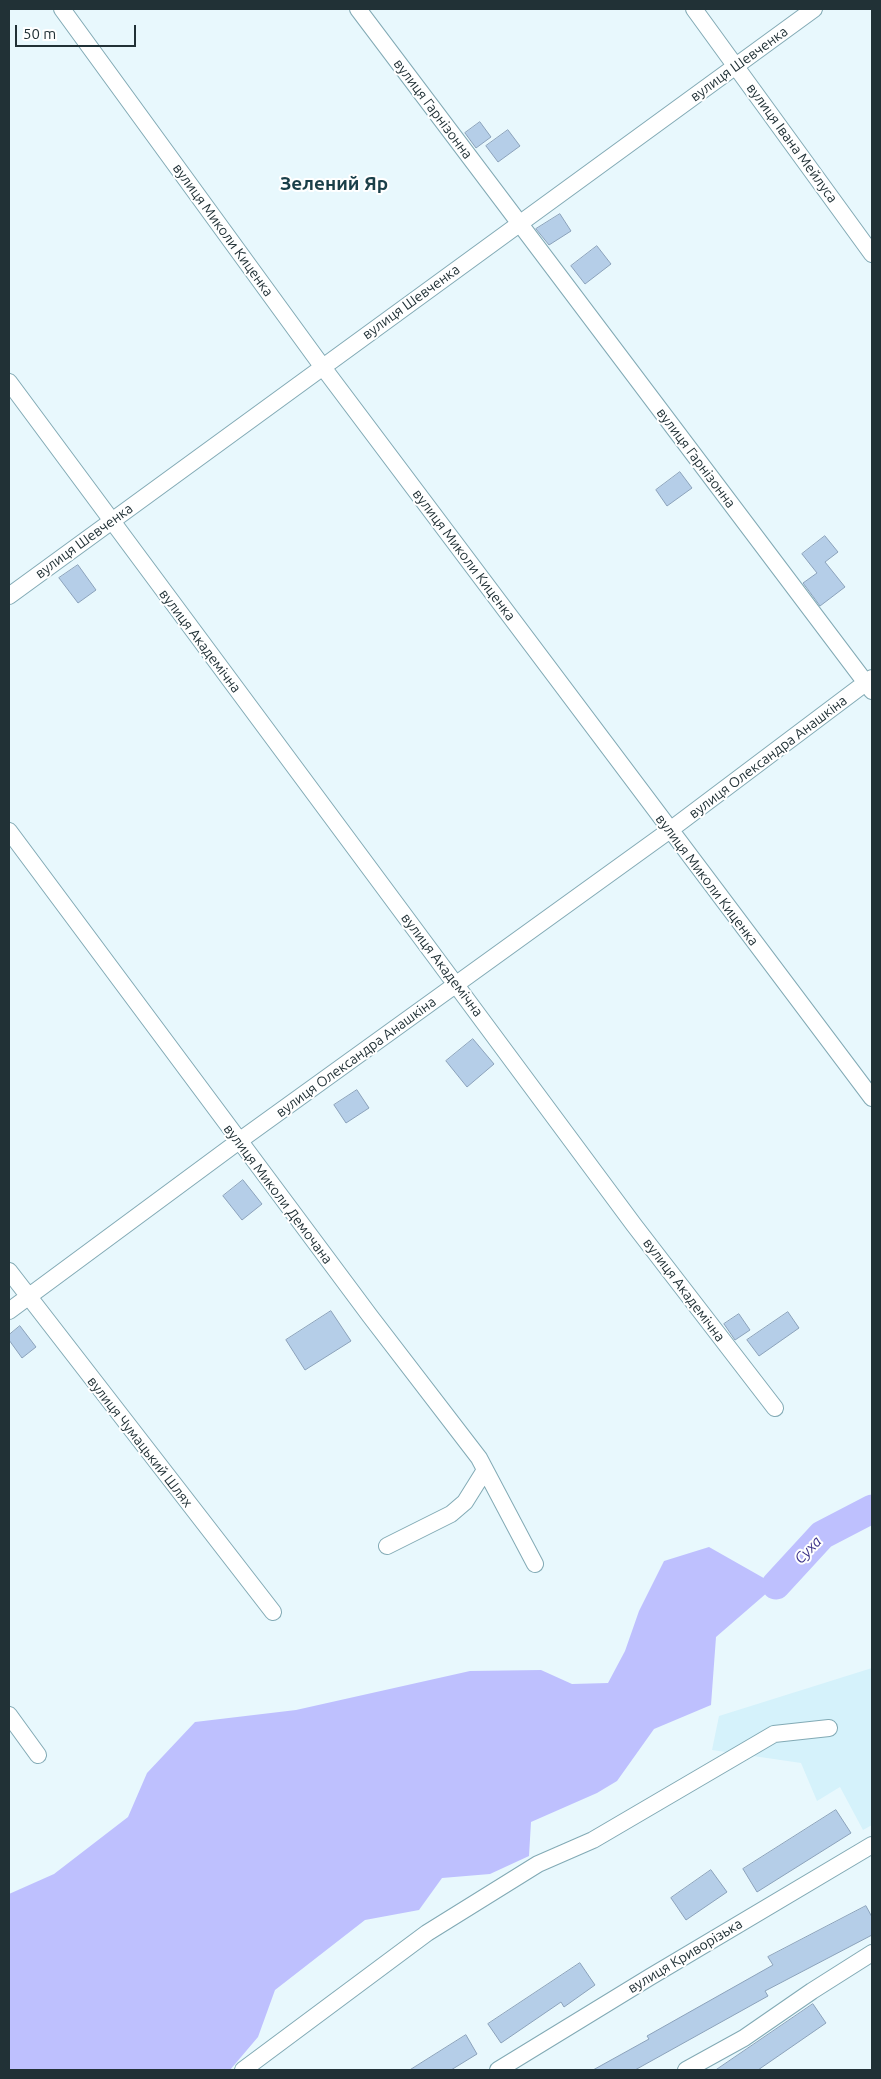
<!DOCTYPE html>
<html>
<head>
<meta charset="utf-8">
<style>
	body { margin:0 }
	#map { position:relative; width:881px; height:2079px; overflow:hidden; background:#e8f8fd; font-family:Ubuntu,sans-serif }
	canvas { display:block }
	.frame { position:absolute; inset:0; border:10px solid #213136; pointer-events:none }
	.scale { position:absolute; left:15px; top:25px; width:121px; height:22px; box-sizing:border-box; border:2px solid #213136; border-top:0; padding-left:6px; font-size:15px; line-height:18px; white-space:nowrap; color:#213136; -webkit-text-stroke:4px #fff; paint-order:stroke }
</style>
</head>
<body>
<div id="map">
<canvas width="881" height="2079"></canvas>
<div class="frame"></div>
<div class="scale">50 m</div>
</div>
<script>
const c = document.querySelector('canvas').getContext('2d');
c.lineJoin = 'round';
function fill(path, color) {
  c.fillStyle = color;
  c.fill(path, 'evenodd');
}
function trace(path, color, width, dash) {
  c.strokeStyle = color;
  c.lineWidth = width;
  c.lineCap = dash ? 'butt' : 'round';
  c.setLineDash(dash || []);
  c.stroke(path);
}
function label(font, color, halo, rows, align = 'center') {
  c.font = font + ' Ubuntu,sans-serif';
  c.lineWidth = 4;
  c.setLineDash([]);
  c.textBaseline = 'middle';
  c.strokeStyle = halo;
  c.fillStyle = color;
  for (const [text, x, y, turn = 0] of rows) {
    c.save();
    c.translate(x, y);
    c.rotate((+turn || 0) * Math.PI / 180);
    c.textAlign = isNaN(turn) ? turn : align;
    if (halo) c.strokeText(text, 0, 0);
    c.fillText(text, 0, 0);
    c.restore();
  }
}
fill(new Path2D(`
	M872 1668V1825L863 1830 840 1787 817 1801 801 1763 712 1750 719 1716Z`), '#d5f2fb');
fill(new Path2D(`
	M709 1547 776 1585 716 1637 711 1705 654 1729 617 1781 597 1793 531 1822 529 1856 490 1874 442 1878 419 1910 365 1920 275 1990 258 2037 230 2070H9V1894L54 1874 128 1817 147 1773 195 1722 296 1710 470 1671 541 1670 572 1684 608 1683 625 1651 639 1611 664 1561Z`), '#bec0fe');
trace(new Path2D(`
	M776 1585 822 1535 872 1509`), '#bec0fe', 29);
const building = new Path2D(`
	M480 122 491 137 476 148 465 133Z
	M508 130 520 146 498 162 486 146Z
	M560 214 571 231 549 245 536 229Z
	M597 246 611 264 585 284 571 266Z
	M680 472 692 488 667 506 656 490Z
	M825 536 838 552 825 562 845 587 820 606 803 583 817 573 802 554Z
	M78 565 96 590 78 603 59 578Z
	M473 1039 494 1064 467 1087 446 1061Z
	M357 1090 369 1108 346 1123 334 1105Z
	M243 1180 262 1204 242 1220 223 1196Z
	M331 1311 351 1341 305 1370 286 1340Z
	M788 1312 799 1328 759 1356 747 1340Z
	M739 1314 750 1330 735 1340 724 1324Z
	M20 1326 36 1347 22 1358 9 1340V1335Z
	M836 1810 851 1833 757 1892 743 1869Z
	M711 1870 727 1892 686 1920 671 1898Z
	M866 1906 872 1917V1935L765 1991 768 1996 635 2070H593L649 2039 647 2036 773 1965 768 1957Z
	M580 1963 595 1985 564 2007 561 2002 501 2043 488 2024Z
	M813 2004 826 2023 758 2070H716Z
	M466 2035 477 2054 451 2070H410Z`);
fill(building, '#b5cee8');
trace(building, '#8ba2bb', 1);
const minor = new Path2D(`
	M62 9 319 362 872 1098
	M358 9 872 691
	M694 9 872 254
	M9 382 634 1225 775 1408
	M9 596 814 9
	M9 831 370 1316 479 1458 535 1564
	M9 1271 273 1612
	M9 1311 239 1141 670 830 872 678
	M387 1546 451 1514 465 1502 485 1470
	M9 1715 38 1755
	M243 2070 427 1933 538 1864 593 1840 774 1734 829 1728
	M498 2070 650 1977 872 1845
	M686 2070 744 2038 812 1991 872 1953`);
trace(minor, '#82aab5', 18);
trace(minor, '#fff', 16);
label('14px', '#213136', '#fff', [
	["вулиця Шевченка",739,64,-36],
	["вулиця Гарнізонна",433,109,53],
	["вулиця Івана Мейлуса",792,143,54],
	["вулиця Миколи Киценка",223,230,54],
	["вулиця Шевченка",411,302,-36],
	["вулиця Гарнізонна",696,458,53],
	["вулиця Шевченка",84,541,-36],
	["вулиця Миколи Киценка",464,555,53],
	["вулиця Академічна",200,641,53],
	["вулиця Олександра Анашкіна",768,757,-37],
	["вулиця Миколи Киценка",707,880,53],
	["вулиця Академічна",442,965,53],
	["вулиця Олександра Анашкіна",356,1057,-36],
	["вулиця Миколи Демочана",278,1194,53],
	["вулиця Академічна",684,1290,53],
	["вулиця Чумацький Шлях",140,1442,52],
	["вулиця Криворізька",685,1956,-31]
]);
label('italic 15px', '#3c3289', '#fff', [
	["Суха",808,1550,-46]
]);
label('bold 19px', '#1a3f49', '#fff', [
	["Зелений Яр",334,184]
]);
</script>
</body>
</html>
